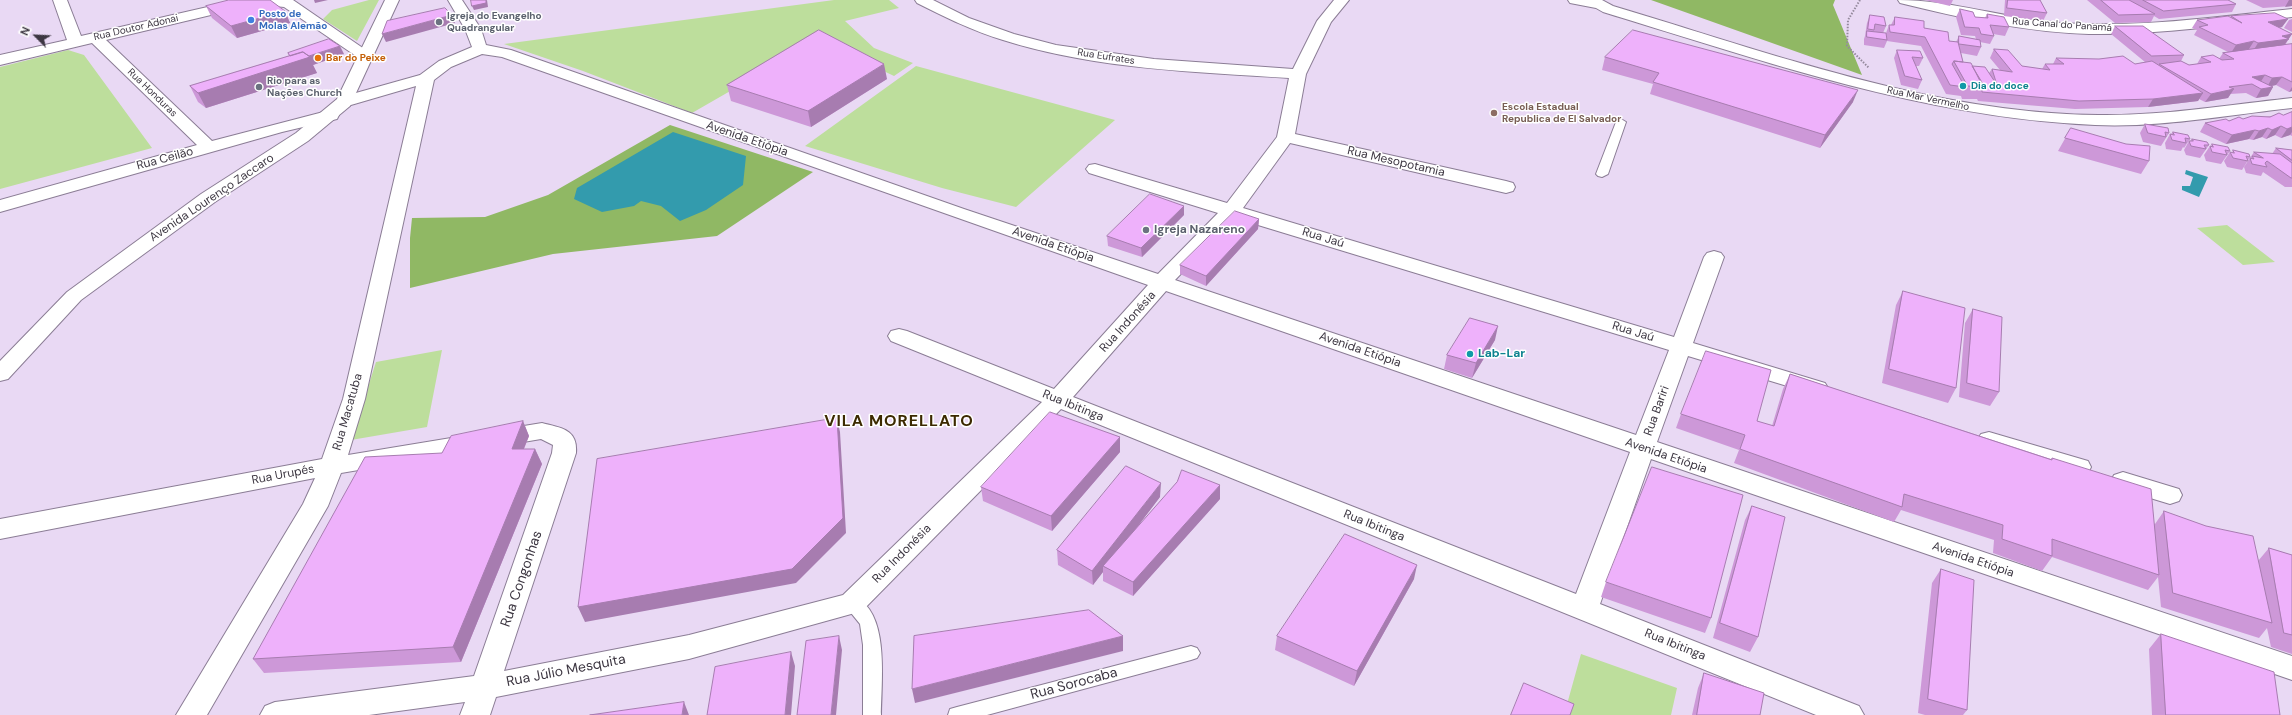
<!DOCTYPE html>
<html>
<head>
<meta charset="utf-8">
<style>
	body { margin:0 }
	#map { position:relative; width:2292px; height:715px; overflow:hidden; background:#e9d9f4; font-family:"DM Sans",sans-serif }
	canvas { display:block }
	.north { position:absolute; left:16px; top:16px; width:40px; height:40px; -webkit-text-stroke:3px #fff; paint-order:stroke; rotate:294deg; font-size:11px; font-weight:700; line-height:16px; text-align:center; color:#3d3742 }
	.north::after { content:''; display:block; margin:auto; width:14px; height:18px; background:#3d3742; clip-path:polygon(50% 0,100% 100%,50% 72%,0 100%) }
</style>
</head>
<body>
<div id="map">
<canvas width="2292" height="715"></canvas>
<div class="north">N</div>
</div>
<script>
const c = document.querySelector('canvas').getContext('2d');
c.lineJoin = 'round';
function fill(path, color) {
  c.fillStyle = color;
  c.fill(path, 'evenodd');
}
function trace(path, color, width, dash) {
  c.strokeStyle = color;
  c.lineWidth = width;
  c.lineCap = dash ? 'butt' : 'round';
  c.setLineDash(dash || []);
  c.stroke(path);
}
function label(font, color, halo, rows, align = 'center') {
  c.font = font + ' "DM Sans",sans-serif';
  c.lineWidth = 3;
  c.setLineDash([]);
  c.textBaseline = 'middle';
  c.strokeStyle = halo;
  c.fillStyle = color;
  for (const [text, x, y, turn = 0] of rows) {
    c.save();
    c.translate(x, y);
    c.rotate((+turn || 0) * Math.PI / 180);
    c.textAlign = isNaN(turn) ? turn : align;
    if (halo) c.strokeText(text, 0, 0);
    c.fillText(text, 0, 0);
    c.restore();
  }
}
fill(new Path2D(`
	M369 0H379L357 41 323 19 332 10Z
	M834 0H889L899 8 845 21 874 48 913 63 894 76 819 40 692 113 583 71 504 44Z
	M68 50 84 55 152 148 0 189V67Z
	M916 66 1115 120 1016 207 942 188 805 146Z
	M2227 225 2275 262 2243 265 2197 228Z
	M442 350 427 427 351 440 376 362Z
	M1581 654 1677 688 1671 715H1564Z`), '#bdde9c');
fill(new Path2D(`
	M1651 0H1835L1833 5 1862 75Z
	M670 125 813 172 717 236 553 254 410 288V238L412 218 485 217 548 195Z`), '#90b864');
fill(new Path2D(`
	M673 132 746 156 743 185 706 210 680 221 661 206 641 201 634 206 602 212 574 199 577 188Z
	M2186 170 2208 177 2199 197 2182 190V186H2190L2193 177 2185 174Z`), '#339bad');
const service = new Path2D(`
	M1621 119 1626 122 1608 174 1602 177 1598 176 1596 174 1616 122Z
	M852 596C891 609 881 683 881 715H863V645L860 624 843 603 846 598Z
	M1191 646 1197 648 1200 653 1197 658 1191 660 987 715H948L950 709 957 707Z`);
const minor = new Path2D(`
	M53 0H67L81 36 238 0H293L373 55 371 58H359L284 7 257 4 106 40 212 141 331 110 337 111 339 115 337 119 282 132 0 212V200L197 145 92 43 0 65V55L67 40Z
	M448 0H462L481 29 486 45 511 50 964 209 1158 274 1218 213 1089 173 1086 169 1089 165 1095 164 1227 203 1277 137 1289 78C1194 72 1095 69 1003 40 973 31 945 17 917 3L915 0H933L969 18 1014 34 1056 45 1154 59 1293 69 1317 21 1334 0H1349L1331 22 1306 74 1295 134 1506 181 1513 183 1515 187 1513 191 1506 193 1290 143 1243 208 1674 337 1704 257 1707 253 1714 251 1721 253 1724 257 1693 343 1825 383 1828 388 1825 393 1817 395 1688 356 1657 442 2292 656V680L1651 459 1600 604 1859 706 1864 715H1816L1061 409 862 611 689 659 496 697 490 715H460L465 702 369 715H260L265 706 275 702 474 676 552 453 553 445 541 439 341 473 328 506 207 715H176L303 504 315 478 0 539V519L322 459 343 399 416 86 344 107 338 106 336 102 338 98 420 75 439 61 472 47 465 29ZM482 54 502 57 1148 285 1054 389 907 331 899 329 891 331 888 336 891 341 1042 402 843 595 689 635 504 671 576 453C578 429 561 428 542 423L348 455 365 399 434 80 451 67ZM1235 218 1669 350 1636 435 1175 280ZM1166 291 1630 452 1576 594 1073 397Z
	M1568 0H1602L1613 6C1771 53 1931 113 2098 115 2163 116 2227 105 2292 98V108C2227 115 2160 128 2095 125 1925 118 1764 61 1603 12L1596 8 1570 3Z
	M1898 0C1952 0 2007 19 2062 23 2139 28 2216 17 2292 9V17C2224 25 2157 35 2089 34 2025 32 1961 18 1900 3Z
	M1989 432 2088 461 2091 467 2088 473 2079 476 1981 446 1977 440 1981 434Z
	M2123 472 2179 489 2182 495 2179 501 2170 504 2114 487 2111 481 2114 475Z`);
const tertiary = new Path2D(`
	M385 0H399L350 106 308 141 215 202 81 300 8 379 0 381V361L67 292 201 194 296 133 337 99Z`);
trace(service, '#8b7d95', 2);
trace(minor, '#8b7d95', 2);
trace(tertiary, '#8b7d95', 2);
trace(new Path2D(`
	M1860 0 1848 20 1847 46 1869 68`), '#94899c', 2, [1.5, 1.5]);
fill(service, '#fff');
fill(minor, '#fff');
fill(tertiary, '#fff');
fill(new Path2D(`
	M1925 0H1953L1950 6Z
	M2005 0H2040L2047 13 2043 21 2004 16Z
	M2087 0H2228L2236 4 2232 12 2159 19 2154 16 2151 22 2115 23Z
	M2246 0H2292V6L2263 8Z
	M206 6 285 11 290 23 237 38 212 18Z
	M1960 9 1975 17 1985 18 1987 14 2009 27 2005 36 1993 34 1994 36 1990 44 1980 42 1981 47 1977 56 1961 53 1963 62 1989 73 1992 69 2000 70 1990 58 1994 49 2022 66 2042 69 2045 64H2053L2056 58 2135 64 2145 62 2111 34 2115 26 2184 55 2181 61 2189 65 2197 64 2201 57 2219 59 2223 53 2228 52 2194 35 2197 30 2192 28 2197 20 2230 17 2231 16 2288 19 2282 27 2280 28 2292 34 2285 45 2292 44V91L2289 92 2276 85 2271 86 2273 87 2268 96 2256 98 2246 93 2230 94 2228 98 2205 102 2199 99 2198 101 2148 107 2075 109 1978 101 1977 99H1962L1961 96 1946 94 1921 46 1887 41 1884 48 1864 45V39L1865 36 1867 23 1870 15 1886 26 1883 33H1886L1889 25H1891L1895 17 1924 28 1949 41 1956 42 1959 36 1976 39 1975 36 1961 35 1956 17Z
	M2292 19V32L2284 28 2289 20Z
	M1897 50 1923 58 1919 66H1916L1922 80 1918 89 1901 85 1894 58Z
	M288 53 344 54 313 65 317 73 206 108 198 102 190 86 289 56Z
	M1605 57 1853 102 1820 148 1650 94 1653 84 1602 70Z
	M887 79 811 127 731 101 727 85Z
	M2292 112V136L2290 135 2281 138 2275 135 2266 139 2262 137 2253 140 2249 139 2226 144 2200 132 2205 123 2243 119 2283 115Z
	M2145 124 2169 133 2161 146 2143 142 2140 133Z
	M2071 128 2149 161 2141 174 2058 151Z
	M2173 132 2190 139 2184 148 2183 147 2181 151 2166 149 2165 143 2170 134H2171Z
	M2192 139 2209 145 2200 158 2186 155 2184 150 2189 141H2190Z
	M2212 144 2230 151 2221 164 2206 161 2204 155 2210 146H2211Z
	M2276 148 2292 150V187H2285L2263 172 2261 176 2246 173 2244 167 2254 152 2272 154Z
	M2233 150 2250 157 2242 170 2227 167 2224 161 2230 152 2232 153Z
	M1184 215 1142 257 1108 246 1107 236Z
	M1259 219 1258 229 1206 286 1180 274V265Z
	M1903 291 1956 388 1948 403 1882 383 1896 305Z
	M1973 309 1999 392 1990 406 1959 397 1965 323Z
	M1495 340 1472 378 1444 369 1447 355Z
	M1790 374 2051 459 2052 458 2155 524 2164 511 2258 561 2269 548 2292 555V654L2271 647 2267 628 2259 638 2161 607 2158 577 2148 590 2052 557 2042 571 1993 553 1994 540 1901 510 1894 522 1734 463 1739 450 1676 428 1681 414 1757 421 1772 426 1783 389Z
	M523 421 529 436 524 449H535L542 464 461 662 264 673 253 659 442 453Z
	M1120 437V452L1052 531 983 501 981 487Z
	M1160 497 1138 526 1220 499 1133 596 1103 581V572L1093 585 1058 565 1057 550Z
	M1752 506 1758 637 1750 652 1713 638 1745 520Z
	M1941 569 1967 710 1963 715H1925L1918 713 1932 583Z
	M1414 579 1354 686 1275 650 1277 636Z
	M1606 582 1711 618 1705 633 1601 597Z
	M2161 634 2280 715H2152L2149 649Z
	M1704 673 1760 715H1692L1698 688Z`), '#cd98d8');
fill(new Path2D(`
	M314 0H328L315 3Z
	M487 0 488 7 474 10 472 6Z
	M2289 0H2292V6L2285 7Z
	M285 11 290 23 237 38 231 26Z
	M452 15 455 23 386 42 382 34Z
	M2288 19 2282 27 2263 30 2268 22Z
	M2292 34 2283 47 2253 51 2258 43 2282 36Z
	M2254 41 2249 49 2231 53 2236 45Z
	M340 46 344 54 313 65 317 73 206 108 198 93Z
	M884 64 887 79 811 127 808 111Z
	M2265 75 2260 83 2251 84 2252 77Z
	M2282 77 2276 85 2267 87 2272 78Z
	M2273 87 2268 96 2256 98 2261 89Z
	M2292 87V91L2289 92Z
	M2234 89 2228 98 2205 102 2211 94Z
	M1858 90 1853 102 1820 148 1825 135Z
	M2203 93 2198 101 2148 107 2153 99Z
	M2281 126 2275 135 2266 139 2272 130Z
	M2292 127V132L2290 135 2281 138 2287 129Z
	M2268 128 2262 137 2253 140 2259 131Z
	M2255 130 2249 139 2226 144 2232 135Z
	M1184 206V215L1142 257 1141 248Z
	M1259 219 1258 229 1206 286V276Z
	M1498 326 1495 340 1472 378 1476 363Z
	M837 418 840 432 846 533 796 583 585 622 578 607Z
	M523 421 529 436 518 463 512 449Z
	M1120 437V452L1052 531 1051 516Z
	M535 449 542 464 461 662 453 647Z
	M1161 483 1160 497 1106 568 1103 566V572L1093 585 1092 571Z
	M1220 485V499L1133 596V582Z
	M1417 565 1414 579 1354 686 1357 671Z
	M839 636 842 650 836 715H831Z
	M1123 636V651L915 703 912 689Z
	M791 652 795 666 791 715H785Z
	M684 702 689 715H682Z`), '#a77cb0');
const building = new Path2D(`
	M229 0H270L285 11 231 26 206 6Z
	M471 0H486V3L472 6Z
	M2008 0H2040L2047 13 2007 8Z
	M2101 0H2129L2155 14 2119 15Z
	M2143 0H2228L2236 4 2164 11Z
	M445 8 452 15 382 34 387 21Z
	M1960 9 1973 12 1975 17 1988 18 1987 14 2004 17 2009 27 1990 25 1994 36 1981 34 1979 28 1965 27Z
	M2275 13 2288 19 2268 22 2292 34 2282 36 2289 39 2258 43 2254 41 2236 45 2199 27 2208 25 2197 20 2228 16 2242 23 2231 16Z
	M1870 15 1884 17 1886 26 1875 24 1874 30 1868 29Z
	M1895 17 1924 21V28L1948 32 1949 41 1958 42 1963 62 1954 61 1952 64 1965 87 1950 85 1925 37 1890 32 1889 25H1894Z
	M2115 26H2143L2184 55 2152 56Z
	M819 30 884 64 808 111 727 85Z
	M1633 30 1858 90 1825 135 1653 82 1659 73 1605 57Z
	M1867 31 1886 33 1887 40 1867 37Z
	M1959 36 1980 40 1981 47 1959 44Z
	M329 39 340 46 309 56 303 52 290 56 288 53Z
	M2292 44V82L2282 77 2272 78 2265 75 2252 77 2273 87 2261 89 2252 84 2229 87 2234 89 2211 94 2159 64 2181 61 2189 65 2211 62 2201 57 2213 55 2222 60 2234 59 2223 53Z
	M1994 49 2008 50 2022 66 2050 70 2045 64H2064L2056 58 2099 59 2123 56 2135 64 2152 61 2203 93 2153 99 2079 101 1982 92V91L1983 87 1981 84H1983L1972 66 1985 67 1997 85 1992 69 2012 72Z
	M1897 50 1920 51 1923 58 1912 57 1922 80 1905 76Z
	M303 52 310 57 198 93 190 86Z
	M1954 61 1971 63 1983 87 1968 86Z
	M2292 112V127L2287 129 2281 126 2272 130 2268 128 2259 131 2255 130 2232 135 2205 123 2226 119 2229 121 2239 117 2243 119 2252 116 2270 117 2279 113 2283 115Z
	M2145 124 2168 128 2169 133 2165 132 2166 137 2148 133Z
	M2071 128 2126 144 2150 146 2149 161 2065 138Z
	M2173 132 2188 135 2190 139 2185 138 2186 143 2172 140 2170 134 2174 135Z
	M2192 139 2207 142 2209 145H2204L2206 149 2191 146 2189 141H2193Z
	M2212 144 2228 147 2230 151 2225 150 2227 155 2212 152 2210 146 2213 147Z
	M2276 148 2292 150V160Z
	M2233 150 2249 154 2250 157 2246 156 2248 161 2233 158 2230 152 2234 153Z
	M2254 152 2280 154 2292 163V178H2291L2267 161 2265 163 2267 167 2252 164 2250 158 2254 159 2252 156 2263 158Z
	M1150 194 1184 206 1141 248 1107 236Z
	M1235 211 1259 219 1206 276 1180 265Z
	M1903 291 1965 308 1956 388 1889 369Z
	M1973 309 2002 317 1999 392 1967 383Z
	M1470 318 1498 326 1476 363 1447 355Z
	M1706 351 1771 370 1757 421 1774 426 1790 374 2052 460V458L2151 489 2159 575 2052 539V556L2002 539 2003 525 1904 494 1902 507 1740 449 1745 435 1681 414Z
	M1050 412 1120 437 1051 516 981 487Z
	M837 418 843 518 792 569 578 607 597 459Z
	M523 421 512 449H535L453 647 253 659 365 457 442 453 451 436Z
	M1126 466 1161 483 1092 571 1057 550Z
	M1652 467 1743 495 1711 618 1606 582Z
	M1182 470 1220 485 1133 582 1103 566 1177 482Z
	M1752 506 1785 517 1758 637 1720 623Z
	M2164 511 2206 526 2253 536 2272 623 2173 593Z
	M1345 534 1417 565 1357 671 1277 636Z
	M2269 548 2292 555V635L2284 633Z
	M1941 569 1974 580 1967 710 1928 699Z
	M1089 610 1123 636 912 689 914 636Z
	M2161 634 2274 672 2280 715H2166Z
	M839 636 831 715H797L806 641Z
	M791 652 785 715H707L715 667Z
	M1704 673 1764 693 1760 715H1697Z
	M1524 683 1574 704 1570 715H1511Z
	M684 702 682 715H590Z`);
fill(building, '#eeb1fb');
trace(building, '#a77cb0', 1);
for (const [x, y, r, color] of [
	[251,20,4,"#3f7fe0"],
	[439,22,4,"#6b7280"],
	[318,58,4,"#e8710a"],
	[1963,86,4,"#0f9aa8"],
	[259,87,4,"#6b7280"],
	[1494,113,4,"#8d6e63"],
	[1146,230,4,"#6b7280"],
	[1470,354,4,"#0f9aa8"]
]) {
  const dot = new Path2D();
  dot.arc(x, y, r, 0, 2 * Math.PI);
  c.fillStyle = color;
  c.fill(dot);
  trace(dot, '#fff', 1.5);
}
label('bold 10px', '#366cbe', '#fff', [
	["Posto de",259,14],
	["Molas Alemão",259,26]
], 'left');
label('bold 10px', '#5b616d', '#fff', [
	["Igreja do Evangelho",447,16],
	["Quadrangular",447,28],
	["Rio para as",267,81],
	["Nações Church",267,93]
], 'left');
label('10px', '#3d3742', '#fff', [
	["Rua Canal do Panamá",2062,25,4],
	["Rua Doutor Adonai",136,28,-13],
	["Rua Eufrates",1106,57,9],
	["Rua Honduras",152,93,44],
	["Rua Mar Vermelho",1928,99,12]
]);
label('bold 10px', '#c56008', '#fff', [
	["Bar do Peixe",326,58]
], 'left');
label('bold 10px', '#0d838f', '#fff', [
	["Dia do doce",1971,86]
], 'left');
label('bold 10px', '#785e54', '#fff', [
	["Escola Estadual",1502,107],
	["Republica de El Salvador",1502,119]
], 'left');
label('12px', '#3d3742', '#fff', [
	["Avenida Etiópia",747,139,19],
	["Rua Ceilão",165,159,-15],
	["Rua Mesopotamia",1396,162,13],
	["Avenida Lourenço Zaccaro",212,198,-34],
	["Rua Jaú",1323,238,17],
	["Avenida Etiópia",1053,245,19],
	["Rua Indonésia",1128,322,-48],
	["Rua Jaú",1633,332,17],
	["Avenida Etiópia",1360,350,19],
	["Rua Ibitinga",1073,406,22],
	["Rua Bariri",1657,411,-70],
	["Rua Macatuba",348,412,-74],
	["Avenida Etiópia",1666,456,19],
	["Rua Urupés",283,475,-11],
	["Rua Ibitinga",1374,526,22],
	["Rua Indonésia",902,554,-45],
	["Avenida Etiópia",1973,560,19],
	["Rua Ibitinga",1675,645,22]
]);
label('bold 12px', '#5b616d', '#fff', [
	["Igreja Nazareno",1154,230]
], 'left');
label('bold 12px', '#0d838f', '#fff', [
	["Lab-Lar",1478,354]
], 'left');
label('14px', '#3d3742', '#fff', [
	["Rua Congonhas",522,579,-71],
	["Rua Júlio Mesquita",566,671,-11],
	["Rua Sorocaba",1074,684,-15]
]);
c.letterSpacing = '1px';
label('bold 16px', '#3c2a01', '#fff', [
	["VILA MORELLATO",899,422]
]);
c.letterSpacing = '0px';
</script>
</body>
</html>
